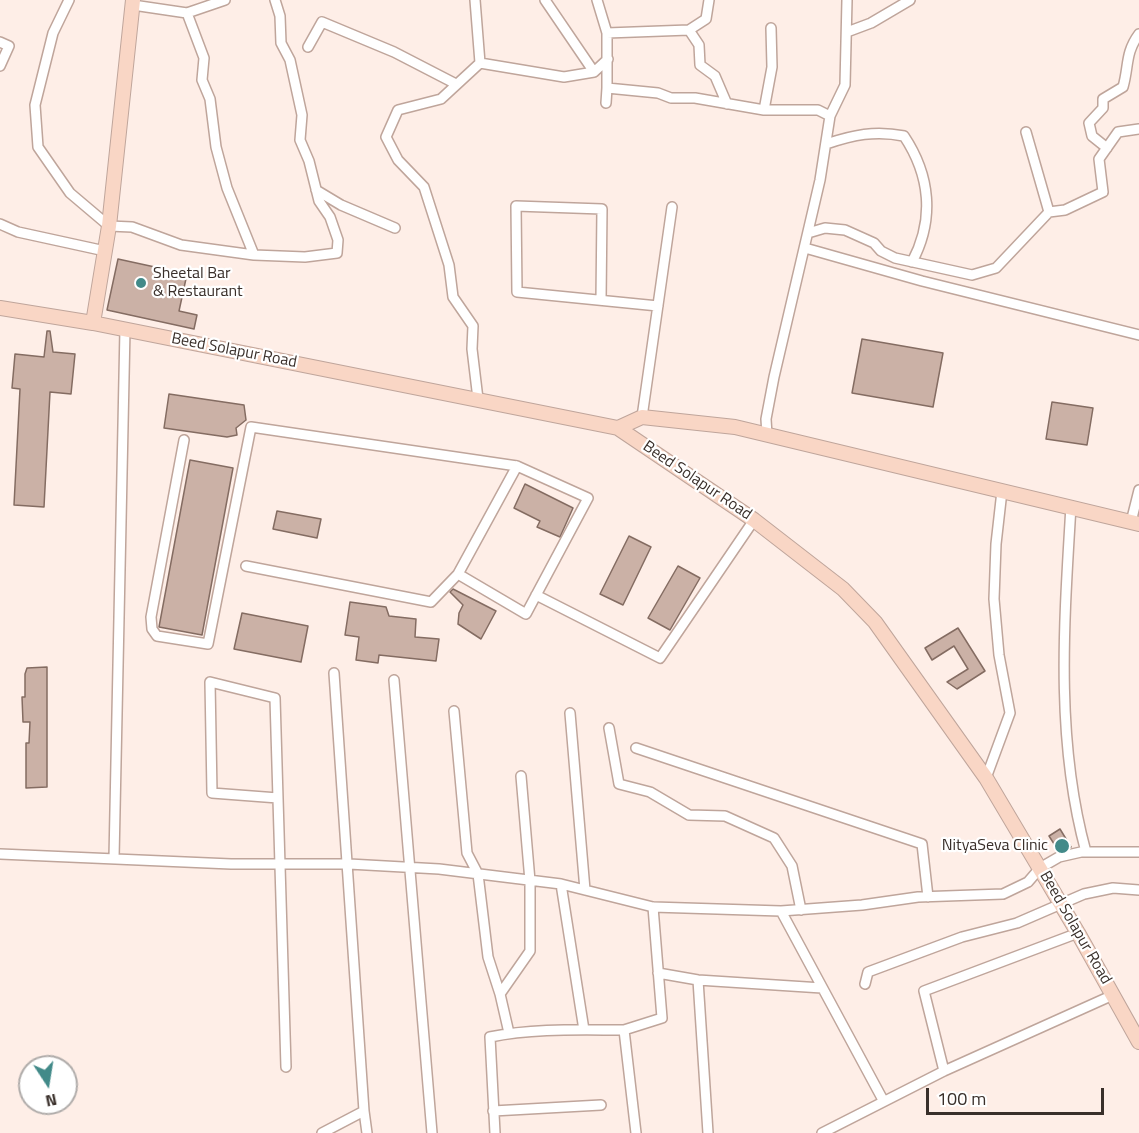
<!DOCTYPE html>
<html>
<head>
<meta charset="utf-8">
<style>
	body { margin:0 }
	#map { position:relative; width:1139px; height:1133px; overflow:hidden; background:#feeee7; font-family:"Titillium Web",sans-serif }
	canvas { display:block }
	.north { position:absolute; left:18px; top:1055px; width:60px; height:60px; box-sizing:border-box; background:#fff; border:2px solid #b0acaa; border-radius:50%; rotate:168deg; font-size:16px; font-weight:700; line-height:24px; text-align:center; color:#392f2a }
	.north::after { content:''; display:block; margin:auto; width:21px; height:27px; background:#428a89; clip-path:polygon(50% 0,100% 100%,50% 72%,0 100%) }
	.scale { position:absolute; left:926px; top:1088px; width:178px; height:27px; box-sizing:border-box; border:3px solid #392f2a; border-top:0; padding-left:8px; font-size:18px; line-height:21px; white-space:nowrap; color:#392f2a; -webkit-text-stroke:4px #fff; paint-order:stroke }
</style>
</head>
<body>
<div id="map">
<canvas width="1139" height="1133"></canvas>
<div class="north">N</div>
<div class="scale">100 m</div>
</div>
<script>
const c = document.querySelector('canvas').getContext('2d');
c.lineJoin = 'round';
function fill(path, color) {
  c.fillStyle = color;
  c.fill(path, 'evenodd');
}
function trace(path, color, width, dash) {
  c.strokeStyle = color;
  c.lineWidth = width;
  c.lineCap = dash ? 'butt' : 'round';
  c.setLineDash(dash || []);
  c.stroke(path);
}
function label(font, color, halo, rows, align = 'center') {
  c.font = font + ' "Titillium Web",sans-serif';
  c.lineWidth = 4.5;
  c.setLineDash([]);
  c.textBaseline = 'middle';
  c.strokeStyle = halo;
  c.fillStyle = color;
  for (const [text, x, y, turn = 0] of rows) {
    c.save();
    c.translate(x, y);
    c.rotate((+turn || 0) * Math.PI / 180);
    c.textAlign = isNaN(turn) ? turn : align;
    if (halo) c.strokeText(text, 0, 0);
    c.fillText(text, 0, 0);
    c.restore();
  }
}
const building = new Path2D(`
	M118 259 187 274 179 311 197 315 194 329 107 310Z
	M47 331H50L53 352 75 354 71 394 50 392 44 507 14 505 20 389 12 388 15 354 44 357Z
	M862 339 943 353 933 407 852 393Z
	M169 394 244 405 246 420 236 428 237 435 227 437 164 428Z
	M1052 402 1093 408 1087 445 1046 439Z
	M190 460 233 468 202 635 159 627Z
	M525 484 573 508 560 537 537 527 540 521 514 508Z
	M277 511 321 519 317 538 273 529Z
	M629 536 651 547 623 605 600 594Z
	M678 566 700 578 670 630 648 618Z
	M453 589 496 611 481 639 458 624 459 613 463 605 450 592Z
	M350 602 386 607 389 616 416 619 415 637 439 639 436 661 379 655 378 663 356 660 359 637 345 635Z
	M242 613 308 626 301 662 234 649Z
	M958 628 985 671 957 689 947 682 968 669 954 646 932 660 925 648Z
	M47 667V787L26 788V743H29L30 722H23L22 697H25V674L27 668Z
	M1060 829 1071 847 1058 850 1049 836Z`);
fill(building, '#cbb1a6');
trace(building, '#846c62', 1.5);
const street = new Path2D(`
	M69 0 53 33 35 105 38 147 70 193 109 226 132 227 181 245 254 255 305 257 337 253 338 240 330 217 319 201 309 161 300 140 302 115 290 60 281 43 280 16 275 0
	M475 0 480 63 441 99 398 110 386 137 398 160 424 187 449 265 453 297 473 326 472 349 478 399
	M545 0 594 72
	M597 0 607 33V88
	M133 5 187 13 225 0
	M187 13 204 58 202 80 210 99 216 147 227 188 254 255
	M689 30 706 19 709 0
	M847 32 871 23 910 0
	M607 33 689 30 699 45 700 65 715 76 727 104
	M0 42 9 46 0 66
	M308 47 322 22 394 52 456 84
	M480 63 564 77 594 72 608 59
	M606 103 607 88 658 93 671 98H695L764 110H818L830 116
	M764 110 772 67 771 28
	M826 144C853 135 875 130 904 136 930 175 935 219 912 262
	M1107 148 1092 136 1089 123 1103 108V99L1123 87C1129 66 1125 53 1139 34
	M316 190 341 205 395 228
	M1049 212 1065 210 1103 192 1099 159 1118 132 1139 129
	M0 224 18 232 105 251
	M808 233 825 228 845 230 874 243 881 251 895 258 972 275 996 268 1049 212 1026 132
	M805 248 922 281 1139 335
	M601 300 602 209 516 206 517 292 658 306
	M642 417 672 207
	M767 435 766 419 774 377 820 180 830 116 845 85 847 0
	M184 440 151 617 152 629 157 636 208 644 251 427 517 466
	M517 466 588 498 526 614 458 574Z
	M1071 506C1064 623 1055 739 1086 852
	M1131 522 1139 490
	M246 566 431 602 458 574
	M536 595 660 658 754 520
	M394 680 432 1133
	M454 711 467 853 478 874 488 957 500 994
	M570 713 585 890
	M609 728 619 784 650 792 689 815 725 816 774 838 792 866 801 910
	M636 748 922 844 928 897
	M986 778 1010 713 999 655 994 599 996 544 1002 491
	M278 798 212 793 210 682 275 698 286 1067
	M0 854 231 864H349L439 869 561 884 653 907 781 911 862 905 918 897 1003 894 1028 882 1040 868 1059 857 1081 852H1139
	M114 858 125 329
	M561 884 584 1030
	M781 911 883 1100
	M658 973 698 980 822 988
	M698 980 708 1133
	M865 984 868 972 962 937 1017 923 1084 894 1113 888 1139 890
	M509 1033 500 994 530 951V881L521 776
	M944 1071 924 991 1078 933
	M364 1111 367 1133
	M493 1111 601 1105
	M322 1133 364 1111 334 673
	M495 1133 490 1037C534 1028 580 1030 624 1030
	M636 1133 624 1030 662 1018 653 907
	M822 1133 944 1071 1113 995`);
const secondary = new Path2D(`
	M0 308 93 323 618 428 754 520 843 589 875 622 986 778 1078 933 1139 1042
	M93 323 109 226 133 0
	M618 428 642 417 735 427 1139 524`);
trace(street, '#bfa59b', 12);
trace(secondary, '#bfa59b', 16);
trace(street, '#fff', 9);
trace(secondary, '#f9d6c5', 14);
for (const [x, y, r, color] of [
	[141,283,6,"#428a89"],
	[1062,846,8,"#428a89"]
]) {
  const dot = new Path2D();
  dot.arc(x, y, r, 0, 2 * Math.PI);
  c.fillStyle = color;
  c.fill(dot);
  trace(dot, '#fff', 2);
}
label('16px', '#392f2a', '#fff', [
	["Sheetal Bar",153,274],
	["& Restaurant",153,292],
	["NityaSeva Clinic",1048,846,"right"]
], 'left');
label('16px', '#392f2a', '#fff', [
	["Beed Solapur Road",234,351,11],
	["Beed Solapur Road",697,481,34],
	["Beed Solapur Road",1075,928,60]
]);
</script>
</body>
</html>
